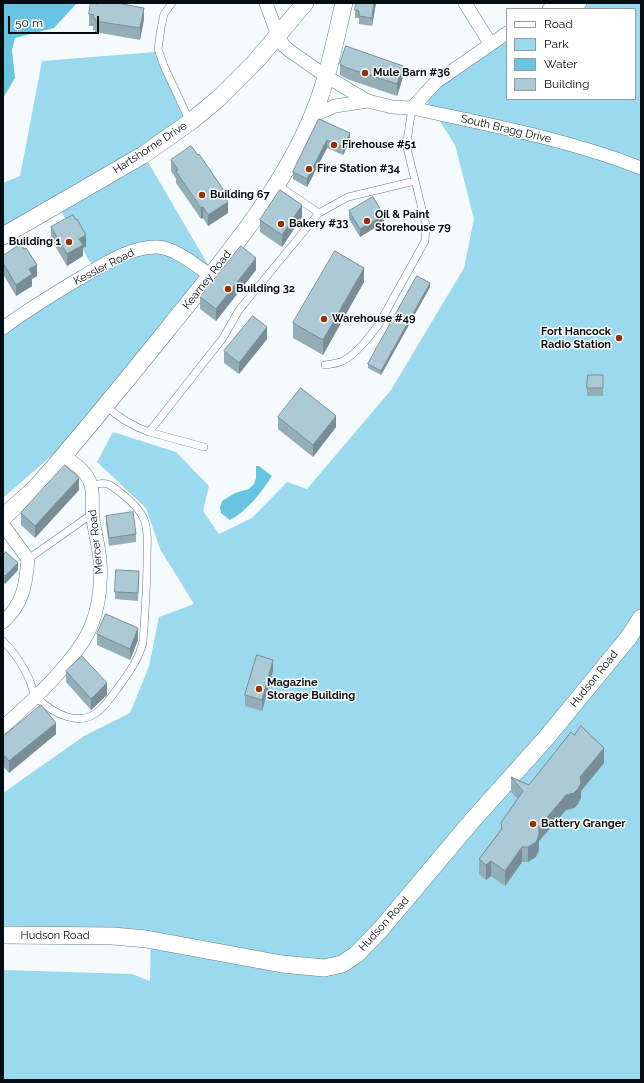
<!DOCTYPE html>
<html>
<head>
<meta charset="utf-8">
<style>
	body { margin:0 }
	#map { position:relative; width:644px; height:1083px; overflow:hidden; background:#f5fbfd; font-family:Raleway,sans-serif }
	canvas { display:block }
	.frame { position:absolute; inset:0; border:4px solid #040d11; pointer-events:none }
	.legend { position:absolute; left:506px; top:8px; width:130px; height:92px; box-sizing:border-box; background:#fff; border:1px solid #9b9ea0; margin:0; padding:5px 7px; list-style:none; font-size:12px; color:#040d11 }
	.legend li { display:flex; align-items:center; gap:8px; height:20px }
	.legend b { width:20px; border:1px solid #9b9ea0 }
	.scale { position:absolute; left:8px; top:16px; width:91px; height:18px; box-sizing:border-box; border:2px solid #040d11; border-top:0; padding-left:5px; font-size:12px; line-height:14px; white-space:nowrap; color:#040d11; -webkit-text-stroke:3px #fff; paint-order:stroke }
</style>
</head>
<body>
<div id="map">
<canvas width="644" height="1083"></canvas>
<div class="frame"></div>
<ul class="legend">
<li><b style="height:5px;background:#fff"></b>Road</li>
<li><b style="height:11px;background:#9ad9ee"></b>Park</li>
<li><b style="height:11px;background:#68c5e2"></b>Water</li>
<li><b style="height:11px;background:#accad5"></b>Building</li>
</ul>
<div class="scale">50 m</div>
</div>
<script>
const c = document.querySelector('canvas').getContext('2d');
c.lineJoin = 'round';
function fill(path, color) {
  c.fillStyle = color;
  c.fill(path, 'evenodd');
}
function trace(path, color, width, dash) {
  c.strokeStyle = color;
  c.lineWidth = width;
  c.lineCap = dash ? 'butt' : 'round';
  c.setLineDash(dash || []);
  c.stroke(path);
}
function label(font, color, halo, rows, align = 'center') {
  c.font = font + ' Raleway,sans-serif';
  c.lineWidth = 3;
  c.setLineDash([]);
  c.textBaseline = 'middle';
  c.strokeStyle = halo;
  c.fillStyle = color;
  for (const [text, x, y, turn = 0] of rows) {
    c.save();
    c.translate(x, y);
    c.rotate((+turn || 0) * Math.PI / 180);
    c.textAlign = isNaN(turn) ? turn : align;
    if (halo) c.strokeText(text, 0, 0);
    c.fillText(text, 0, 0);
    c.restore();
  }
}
fill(new Path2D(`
	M580 3H641V1080H3V970L132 974 150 981 151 933 3 929V793L84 736 130 713 149 666 159 617 194 604 160 549 146 508 97 462 113 432 176 452 209 486 203 511 219 534 252 518 287 482 307 489 391 390 464 268 474 219 455 145 425 98 507 36V99H635V9H558Z
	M156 52 192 127 145 157 210 268 65 444 3 498V333L95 271 57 204 3 240V183L20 176 42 61Z`), '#9ad9ee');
fill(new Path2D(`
	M3 3H77L54 28 15 38 12 50 15 78 3 98Z
	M256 466H259L272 476C262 492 247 511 230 520L221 513 220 507 222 501 235 493 249 489 254 484 256 478Z`), '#68c5e2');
const service = new Path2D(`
	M172 3 164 14 161 28 158 49 164 66 190 122
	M276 184 319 213
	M325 365C330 364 335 364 340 362 353 358 371 335 379 324L425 241 426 225 407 148V141L412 108
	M106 406C119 418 132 426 149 432L223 338 239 310 319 213 348 197 415 181
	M149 432 204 447
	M28 559 92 514
	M3 641C14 652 24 667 30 681 32 686 33 694 37 698 54 714 81 729 101 709 108 702 114 693 120 685 130 671 139 659 143 642 145 615 147 587 147 559 147 546 149 532 144 519 139 508 131 501 122 494 110 484 107 481 92 485`);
const minor = new Path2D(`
	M266 3 278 36 284 46 290 51 327 77 368 101 392 107 412 108C489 125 567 139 641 168
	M465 3 490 43
	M549 9 580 3
	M412 108 436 82 507 33
	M312 116 335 106 368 101
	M3 328C28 309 55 293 82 277 105 264 131 246 158 247 175 248 197 266 211 276
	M3 525 28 559C26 585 23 604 3 622
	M3 727C31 702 64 672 84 640 98 618 102 587 100 561 99 547 95 533 93 519 91 508 94 495 91 485 87 471 74 463 62 455`);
const tertiary = new Path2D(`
	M3 236 143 155 190 122 218 99 256 61 305 3
	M3 517C15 506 29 495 40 483 84 433 125 382 167 330 219 265 275 201 309 124 327 85 334 44 344 3
	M3 935 113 936 146 939 282 964 324 968 342 964 357 954 381 929 471 822 547 737 629 637 641 618`);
trace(service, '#64808a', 8);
trace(minor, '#64808a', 14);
trace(tertiary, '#64808a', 18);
trace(service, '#fff', 7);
trace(minor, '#fff', 13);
trace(tertiary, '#fff', 17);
fill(new Path2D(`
	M376 3 372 26 359 24V18H355V10Z
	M89 14 144 19 140 40 95 32V30H93V26H89Z
	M340 64 403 77 397 96 347 79 340 75Z
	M319 119 350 141 343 155 327 148 307 187 293 179V172Z
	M171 160 225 198 228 213 208 226 203 218 201 219 176 183V179L171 171Z
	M349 211 384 222 360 237 349 219Z
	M302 217 282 247 260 232V220Z
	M51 227 86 246 83 248V256L67 266 51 239Z
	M24 249 37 276 32 279V286L16 296 3 274V256Z
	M256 270 216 321 200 309V297Z
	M364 282 323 355 293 338V323Z
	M430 287 381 375 368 368V364Z
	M267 339 239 374 224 363V351Z
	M603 375V396H587V388Z
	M278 417 336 427 313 457 278 429Z
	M79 490 35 538 21 525V513Z
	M106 516 136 534V542L109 546 106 524Z
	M3 556 18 570 5 584 3 582Z
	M139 579 138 601 115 599V592Z
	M97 634 138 640 130 660 97 645Z
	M66 671 107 695 91 710 66 682Z
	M273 671 262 711 245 706V695Z
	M56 734 9 773 3 766V737Z
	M604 763 581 791V798L578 804 574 808 566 810 539 841V850L536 857 528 862H522L505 886 491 876 486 880 479 874V859L501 829V823L518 799 511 792V777L529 785Z`), '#94aeb7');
fill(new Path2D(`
	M374 3H376L372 26V18Z
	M144 8V19L140 40V28Z
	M403 66V77L397 96V84Z
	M350 133V141L343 155V147Z
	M327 140V148L307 187V179Z
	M225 192V203L222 194Z
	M228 202V213L208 226V215Z
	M302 205V217L282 247V235Z
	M203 207V218L201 219V208Z
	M384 215V222L360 237V229Z
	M86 235V246L83 248V256L67 266V254L79 239Z
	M256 258V270L216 321V309Z
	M37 265V276L32 279V286L16 296V285L29 269Z
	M364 268V282L323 355V340Z
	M430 283V287L381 375V371Z
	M267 327V339L239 374V363Z
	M336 416V427L313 457V445Z
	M79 478V490L35 538V526Z
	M18 563V570L5 584V576Z
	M138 628V640L130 660V649Z
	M273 660V671L262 711V700Z
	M107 683V695L91 710V699Z
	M56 723V734L9 773V761Z
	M604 748V763L581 791V798L578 804 574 808 566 810 539 841V850L536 857 528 862V847L539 827 566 795Z
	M522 847V862L505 886V871Z
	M491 861V876L486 880V865Z`), '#788d95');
const building = new Path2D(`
	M91 3 98 4V3H117L144 8 140 28 95 21 96 19 93 18 94 15 89 14Z
	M356 3H374L372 18 359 16V11L355 10Z
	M346 46 403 66 397 84 347 68 340 64Z
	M319 119 350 133 343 147 327 140 307 179 293 172Z
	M191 146 198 155 199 154 225 192 222 194 228 202 208 215 203 207 201 208 179 176 176 171 178 170 171 160Z
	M280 190 302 205 282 235 260 220Z
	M373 197 384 215 360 229 349 211Z
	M73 215 76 220 77 219 86 235 79 239 83 245 67 254 51 227Z
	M21 244 24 249 26 248 37 265 29 269 32 274 16 285 3 263V256Z
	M241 246 256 258 216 309 200 297Z
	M335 251 364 268 323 340 293 323Z
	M417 276 430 283 381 371 368 364Z
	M253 316 267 327 239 363 224 351Z
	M588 375H603V388H587Z
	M301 388 336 416 313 445 278 417Z
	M65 465 79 478 35 526 21 513Z
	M133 512 136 534 109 538 106 516Z
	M6 552 18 563 5 576 3 574V556Z
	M116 570 139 571 138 593 115 592Z
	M106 614 138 628 130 649 97 634Z
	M257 655 273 660 262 700 245 695Z
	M82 656 107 683 91 699 66 671Z
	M41 705 56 723 9 761 3 754V737Z
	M581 726 604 748 580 777 581 783 578 789 574 793 566 795 539 827V835L536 842 528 847H522L505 871 491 861 486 865 479 859 502 829 501 823 523 791 511 777 529 785 571 732 574 735Z`);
fill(building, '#accad5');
trace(building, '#788d95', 1);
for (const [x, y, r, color] of [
	[365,73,4,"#963200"],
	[334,145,4,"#963200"],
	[309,169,4,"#963200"],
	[202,195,4,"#963200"],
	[367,221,4,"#963200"],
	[281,224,4,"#963200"],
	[69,242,4,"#963200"],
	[228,289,4,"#963200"],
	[324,319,4,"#963200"],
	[619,338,4,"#963200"],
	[259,689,4,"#963200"],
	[533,824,4,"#963200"]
]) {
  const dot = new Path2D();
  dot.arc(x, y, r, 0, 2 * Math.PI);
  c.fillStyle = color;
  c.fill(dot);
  trace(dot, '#fff', 1.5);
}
label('bold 11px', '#040d11', '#fff', [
	["Mule Barn #36",373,73],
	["Firehouse #51",342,145],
	["Fire Station #34",317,169],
	["Building 67",210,195],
	["Oil & Paint",375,215],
	["Storehouse 79",375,228],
	["Bakery #33",289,224],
	["Building 1",61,242,"right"],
	["Building 32",236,289],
	["Warehouse #49",332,319],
	["Fort Hancock",611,332,"right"],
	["Radio Station",611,345,"right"],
	["Magazine",267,683],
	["Storage Building",267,696],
	["Battery Granger",541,824]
], 'left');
label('11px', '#040d11', '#fff', [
	["South Bragg Drive",506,129,13],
	["Hartshorne Drive",150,148,-33],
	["Kessler Road",104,267,-27],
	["Kearney Road",207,280,-52],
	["Mercer Road",96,542,-96],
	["Hudson Road",594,679,-51],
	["Hudson Road",384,924,-48],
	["Hudson Road",55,936]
]);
</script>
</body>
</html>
